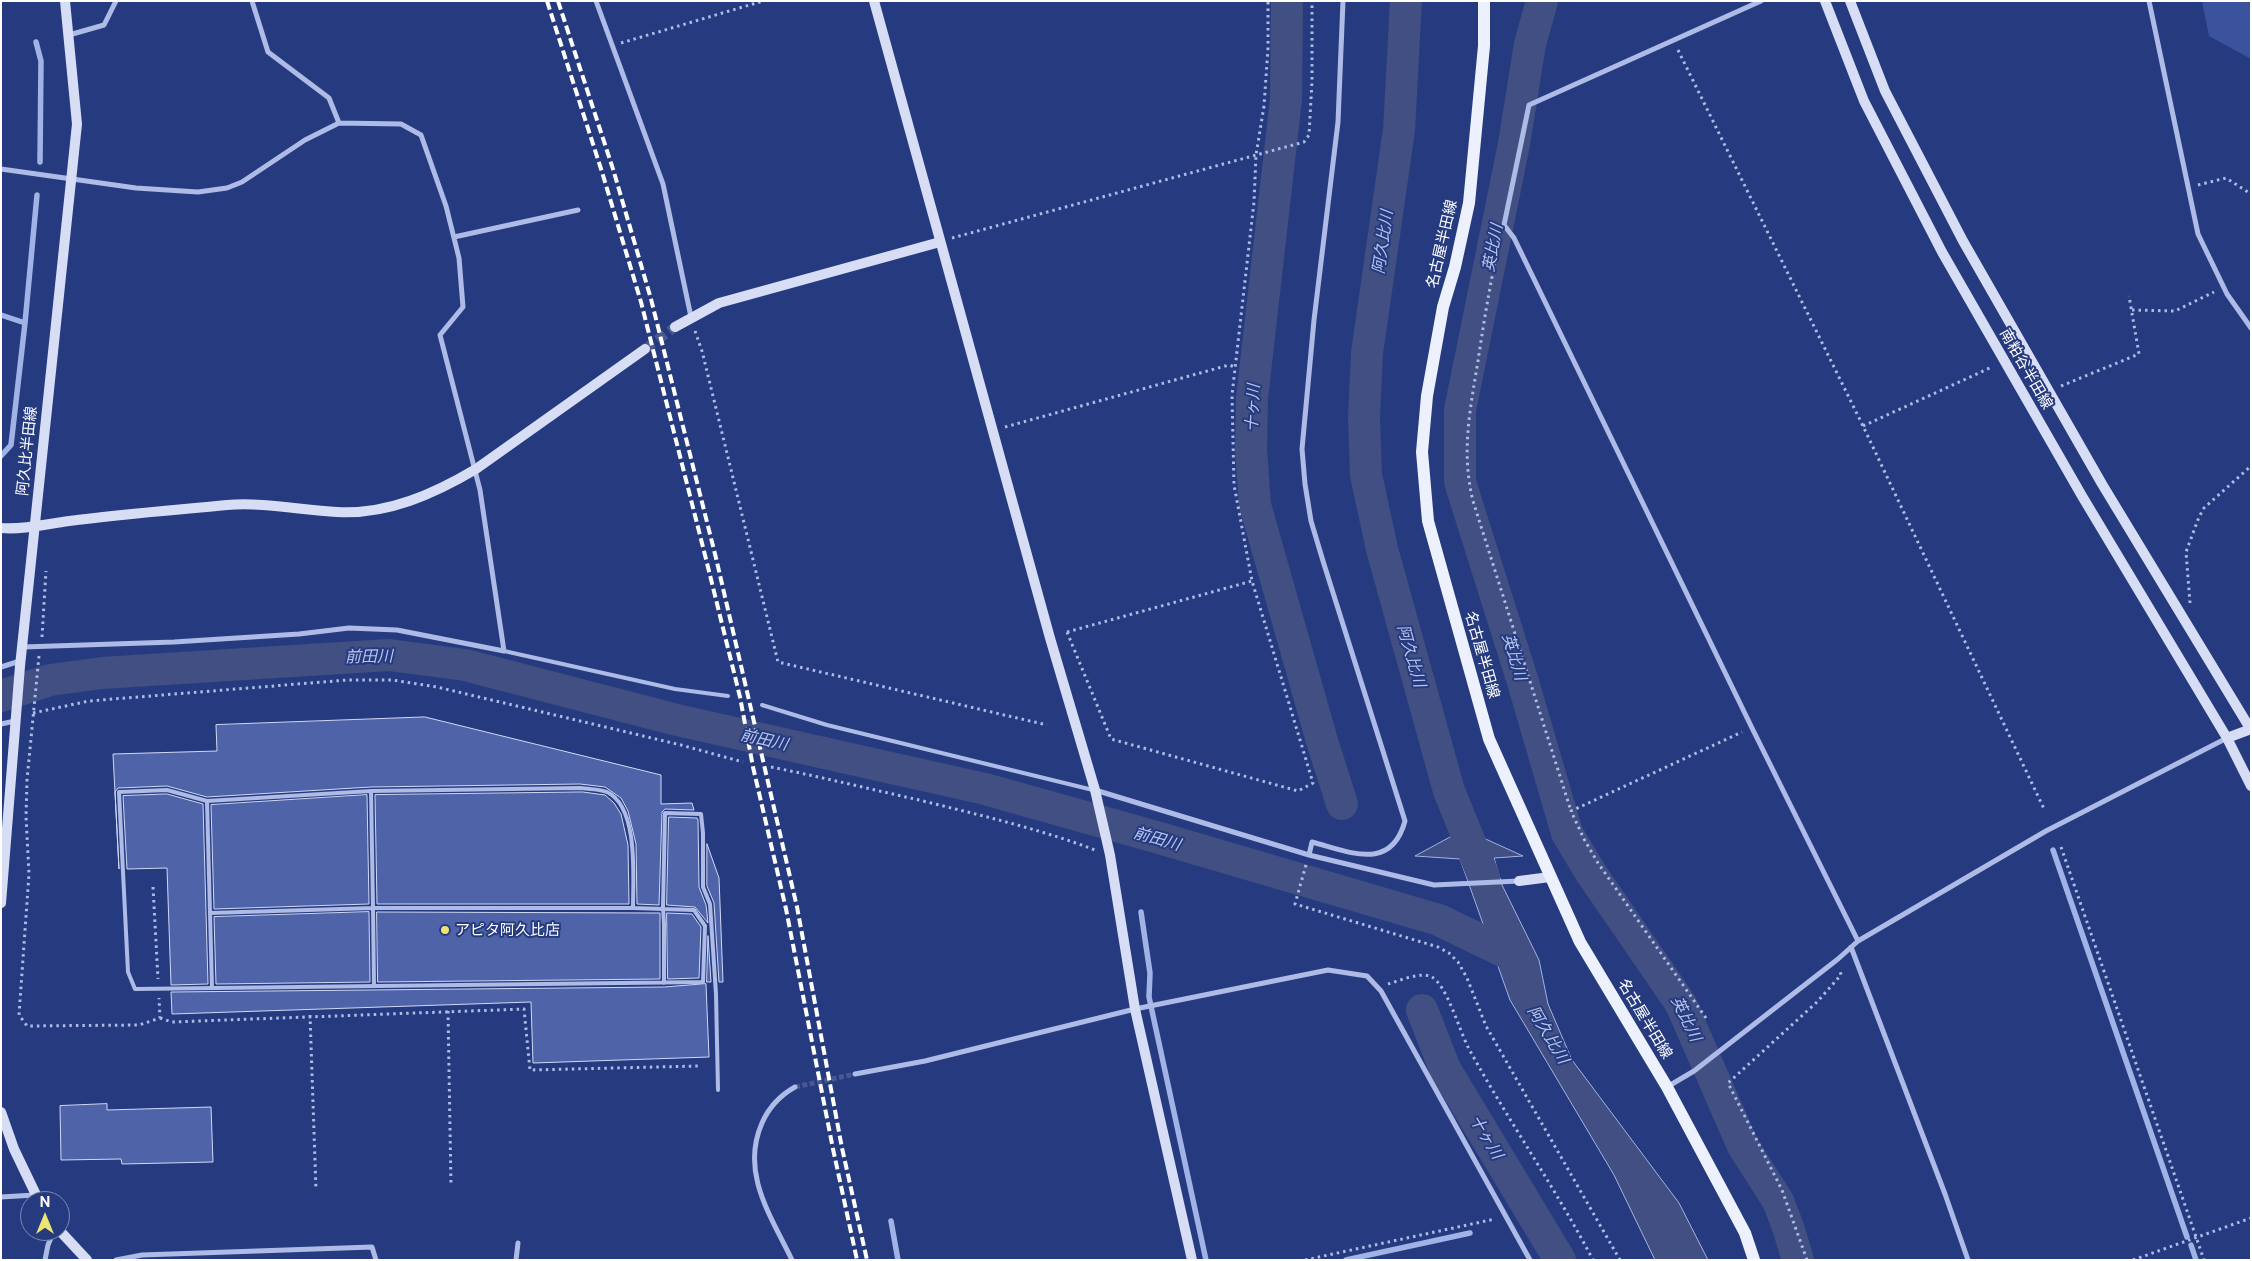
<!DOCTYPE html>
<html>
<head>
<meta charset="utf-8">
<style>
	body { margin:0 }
	#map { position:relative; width:2252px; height:1261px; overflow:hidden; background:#263b7f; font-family:"Public Sans",sans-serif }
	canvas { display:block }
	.frame { position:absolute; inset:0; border:2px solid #fff; pointer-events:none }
	.north { position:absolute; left:20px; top:1191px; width:50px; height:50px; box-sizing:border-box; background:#263b7f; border:1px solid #7d89b2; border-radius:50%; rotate:0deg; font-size:14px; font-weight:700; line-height:20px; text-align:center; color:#fff }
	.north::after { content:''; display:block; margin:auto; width:18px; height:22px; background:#eee472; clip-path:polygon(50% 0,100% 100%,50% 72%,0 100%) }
</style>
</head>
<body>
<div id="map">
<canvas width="2252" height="1261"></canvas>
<div class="frame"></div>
<div class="north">N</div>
</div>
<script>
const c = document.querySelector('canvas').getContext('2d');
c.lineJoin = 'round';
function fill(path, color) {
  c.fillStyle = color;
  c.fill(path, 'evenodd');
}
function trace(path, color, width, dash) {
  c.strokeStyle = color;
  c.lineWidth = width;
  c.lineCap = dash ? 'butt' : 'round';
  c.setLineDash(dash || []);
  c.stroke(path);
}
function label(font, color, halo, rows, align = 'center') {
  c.font = font + ' "Public Sans","Noto Sans JP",sans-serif';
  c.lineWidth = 4;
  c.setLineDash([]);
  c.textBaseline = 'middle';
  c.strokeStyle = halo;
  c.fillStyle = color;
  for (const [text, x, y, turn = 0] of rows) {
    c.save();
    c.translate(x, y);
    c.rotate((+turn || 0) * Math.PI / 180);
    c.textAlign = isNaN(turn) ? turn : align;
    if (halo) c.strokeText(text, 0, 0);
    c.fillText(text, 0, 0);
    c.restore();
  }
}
fill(new Path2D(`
	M2202 1H2251V59L2209 36Z`), '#3b539c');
const water = new Path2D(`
	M1479 836 1523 856 1494 858 1502 885 1539 960 1548 1004 1572 1060 1679 1203 1708 1260H1655L1614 1175 1510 1000 1460 859 1415 856 1450 837Z`);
fill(water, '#414f82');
trace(water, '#a1b3e6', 1);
trace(new Path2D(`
	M36 42 41 61 40 162
	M1 315 25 323 11 445 1 456
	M25 323 37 195
	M2053 850 2187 1237
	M1141 912 1150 973 1149 997 1206 1260
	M891 1221 898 1260
	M2191 1245 2196 1260
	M1346 1260 1470 1233`), '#a1b3e6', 5.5);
trace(new Path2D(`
	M1287 1 1286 99 1252 398 1251 450 1255 505 1322 741 1342 804
	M1406 1 1399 130 1367 353 1364 418 1366 475 1382 549 1449 791 1484 877
	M1542 1 1530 44 1514 144 1460 410V482L1523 682 1567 833 1591 873 1681 1004 1743 1146 1778 1201 1788 1227 1798 1260
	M1 696 50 680 102 673 389 655 465 665 677 720 985 789 1156 837 1439 920 1509 954
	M1422 1010 1445 1069 1560 1260`), '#414f82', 32);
const building = new Path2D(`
	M425 717 661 775V804L692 803 694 810 665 809 662 812 659 905 637 904 636 844 628 811 621 798 605 787 580 784 371 787 207 797 167 786 118 788 115 792 119 869 113 754 217 751 216 725Z
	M583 792 605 795 614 803 621 814 628 845 629 904H377L375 795Z
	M167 794 203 804 208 984 171 985 167 868 127 869 123 796Z
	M367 795 369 904 214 909 211 805Z
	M669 817 697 818 698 820 699 887 706 905 708 923 695 907 667 905Z
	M707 844 719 878 723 982H719L714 903 707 886Z
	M369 912 370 982 216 984 214 917Z
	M377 912 660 913V979L378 982Z
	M667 913 692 914 701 927 699 978 668 979Z
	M708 936 711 982H707Z
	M706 984 709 1057 533 1063 531 1002 172 1014 171 992 664 987Z
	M107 1104V1110L211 1107 213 1162 122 1164 121 1159 61 1160 60 1106Z`);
fill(building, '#4f64a8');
trace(building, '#d0d9f5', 1);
trace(new Path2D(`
	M795 1087 855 1074`), '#475892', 5, [5, 2.5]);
trace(new Path2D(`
	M645 349 675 327`), '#475892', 10, [10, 5]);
trace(new Path2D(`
	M621 43 763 1
	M1678 50 1863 426 2045 811
	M2198 185 2226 178 2251 194
	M952 238 1304 142 1309 135 1312 81V1
	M1500 238C1491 279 1484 320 1478 361 1470 410 1461 452 1473 501L1571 811
	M2132 310 2175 311 2214 292
	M695 331 702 351 778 662 1047 725
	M2061 386 2139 354 2129 296
	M1863 426 1992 367
	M1005 427 1229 365 1235 367
	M2190 603 2186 552 2199 517 2204 508 2251 466
	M1067 632 1111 739 1298 791 1313 783 1252 581 1234 485 1232 395 1254 202 1256 155 1264 106 1268 48V1
	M1067 632 1252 581
	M42 637 46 571
	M39 656 27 780 26 817 29 874 19 1015 27 1026 139 1025 160 1018 159 998
	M33 713 89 701 347 680H392L437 687 681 745 743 762
	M771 767C821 777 870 789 919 800 979 815 1037 828 1095 850
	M2061 847 2204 1260
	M1306 865 1295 904 1438 947 1449 953 1458 962 1467 978 1486 1026 1620 1260
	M153 887 158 979
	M1388 984C1399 981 1421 971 1432 977 1447 986 1459 1029 1468 1047 1507 1119 1555 1187 1593 1260
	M448 1011 451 1186
	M310 1015 316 1190
	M160 1018 172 1022 524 1009 530 1070 699 1066
	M1706 1018 1598 863 1584 839 1571 811 1742 732
	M1305 1260 1495 1219
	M1807 1260 1782 1190 1728 1083 1817 1002 1841 975 1840 970
	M2133 1260 2251 1218`), '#adbbe6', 3, [2.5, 4]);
trace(new Path2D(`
	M504 651 675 689 728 696
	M762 705 827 725 1093 790
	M580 788C588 789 600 789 607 792 639 807 633 878 633 908L694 910 705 926 703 982 135 989 128 972 119 792 167 790 207 801 371 791Z
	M371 791 373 908H633
	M207 801 212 988
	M663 907 665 813 701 814 703 833V887L710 904 716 994 718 1090
	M210 913 373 908 374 986
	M664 924V983`), '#adbbe6', 4);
trace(new Path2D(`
	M252 1 268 52 329 98 339 123
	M596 1 663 184 691 317
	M1761 1 1529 105 1504 225 1514 238 1752 728 1858 941
	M2149 1 2198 234 2227 294 2251 328
	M69 35 104 25 116 1
	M1 169 136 188 198 192 227 188 242 182 305 140 339 123 401 124 421 135 446 206 459 258 463 307 440 335 480 490 504 651 397 630 349 628 299 634 174 642 23 647
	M454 237 578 210
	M1 667 20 661
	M1 724 15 721
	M1095 790 1309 855 1434 885 1519 881
	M1309 855 1312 842C1350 852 1391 872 1405 821L1323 561 1311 521 1305 484 1302 449 1314 320 1338 122 1343 1
	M1851 947 1945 1194 1968 1260
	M855 1074 925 1061 1135 1009 1328 970 1367 976 1381 991 1530 1260
	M1667 1087 1694 1071 1838 959 1858 941 2046 831 2227 738
	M1 1197 35 1195
	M45 1260 48 1245 54 1231
	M116 1260 142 1255 372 1247 376 1260
	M516 1260 518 1243
	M792 1260C771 1216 740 1173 762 1123 769 1107 779 1096 795 1087`), '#adbbe6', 5);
trace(new Path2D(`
	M874 1 1050 638 1095 790 1110 855 1135 1009 1192 1260
	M1825 1 1864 101 1942 252 2082 496 2227 738 2251 786
	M1850 1 1885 91 1963 241 2102 484 2251 730
	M675 327 719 303 940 242
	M1 528C24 530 46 524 69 521 121 514 175 510 227 505 263 502 301 510 337 512 387 515 434 494 476 469L645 349
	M2227 738 2251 729
	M1519 881 1550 877
	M1 903 20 666 77 124 65 1
	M1 1112 14 1149 39 1201
	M60 1231 87 1260`), '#d6ddf5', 10);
trace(new Path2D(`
	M1484 1V46L1469 203 1455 267 1443 307 1427 396 1422 452 1428 521 1489 739 1580 942 1667 1087 1745 1233 1754 1260`), '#edf0fd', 12);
trace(new Path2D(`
	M547 1 602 172 641 302 706 559 740 697 753 767 786 909 833 1149 857 1260
	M558 1 613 169 651 299 716 558 797 907 842 1148 867 1260`), '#fff', 4, [9, 4]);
trace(new Path2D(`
	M663 907 664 924`), '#adbbe6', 4);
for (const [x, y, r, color] of [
	[445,930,5,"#eee472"]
]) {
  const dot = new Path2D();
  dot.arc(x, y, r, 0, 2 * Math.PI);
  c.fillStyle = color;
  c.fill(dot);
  trace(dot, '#263b7f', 2);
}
label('15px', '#fff', '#263b7f', [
	["名古屋半田線",1442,244,-77],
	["南粕谷半田線",2026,369,60],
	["阿久比半田線",27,451,-84],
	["名古屋半田線",1482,655,74],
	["名古屋半田線",1645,1019,59]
]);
label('15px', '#fff', '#263b7f', [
	["アピタ阿久比店",455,930]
], 'left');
label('italic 16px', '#b8c5ed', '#263b7f', [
	["阿久比川",1383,242,-82],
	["英比川",1493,248,-79],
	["十ヶ川",1253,408,-87],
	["阿久比川",1411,656,74],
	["前田川",369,657,-1],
	["英比川",1514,657,73],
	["前田川",764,740,13],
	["前田川",1157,839,16],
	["英比川",1686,1019,64],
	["阿久比川",1548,1035,59],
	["十ヶ川",1486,1137,59]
]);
</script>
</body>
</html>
